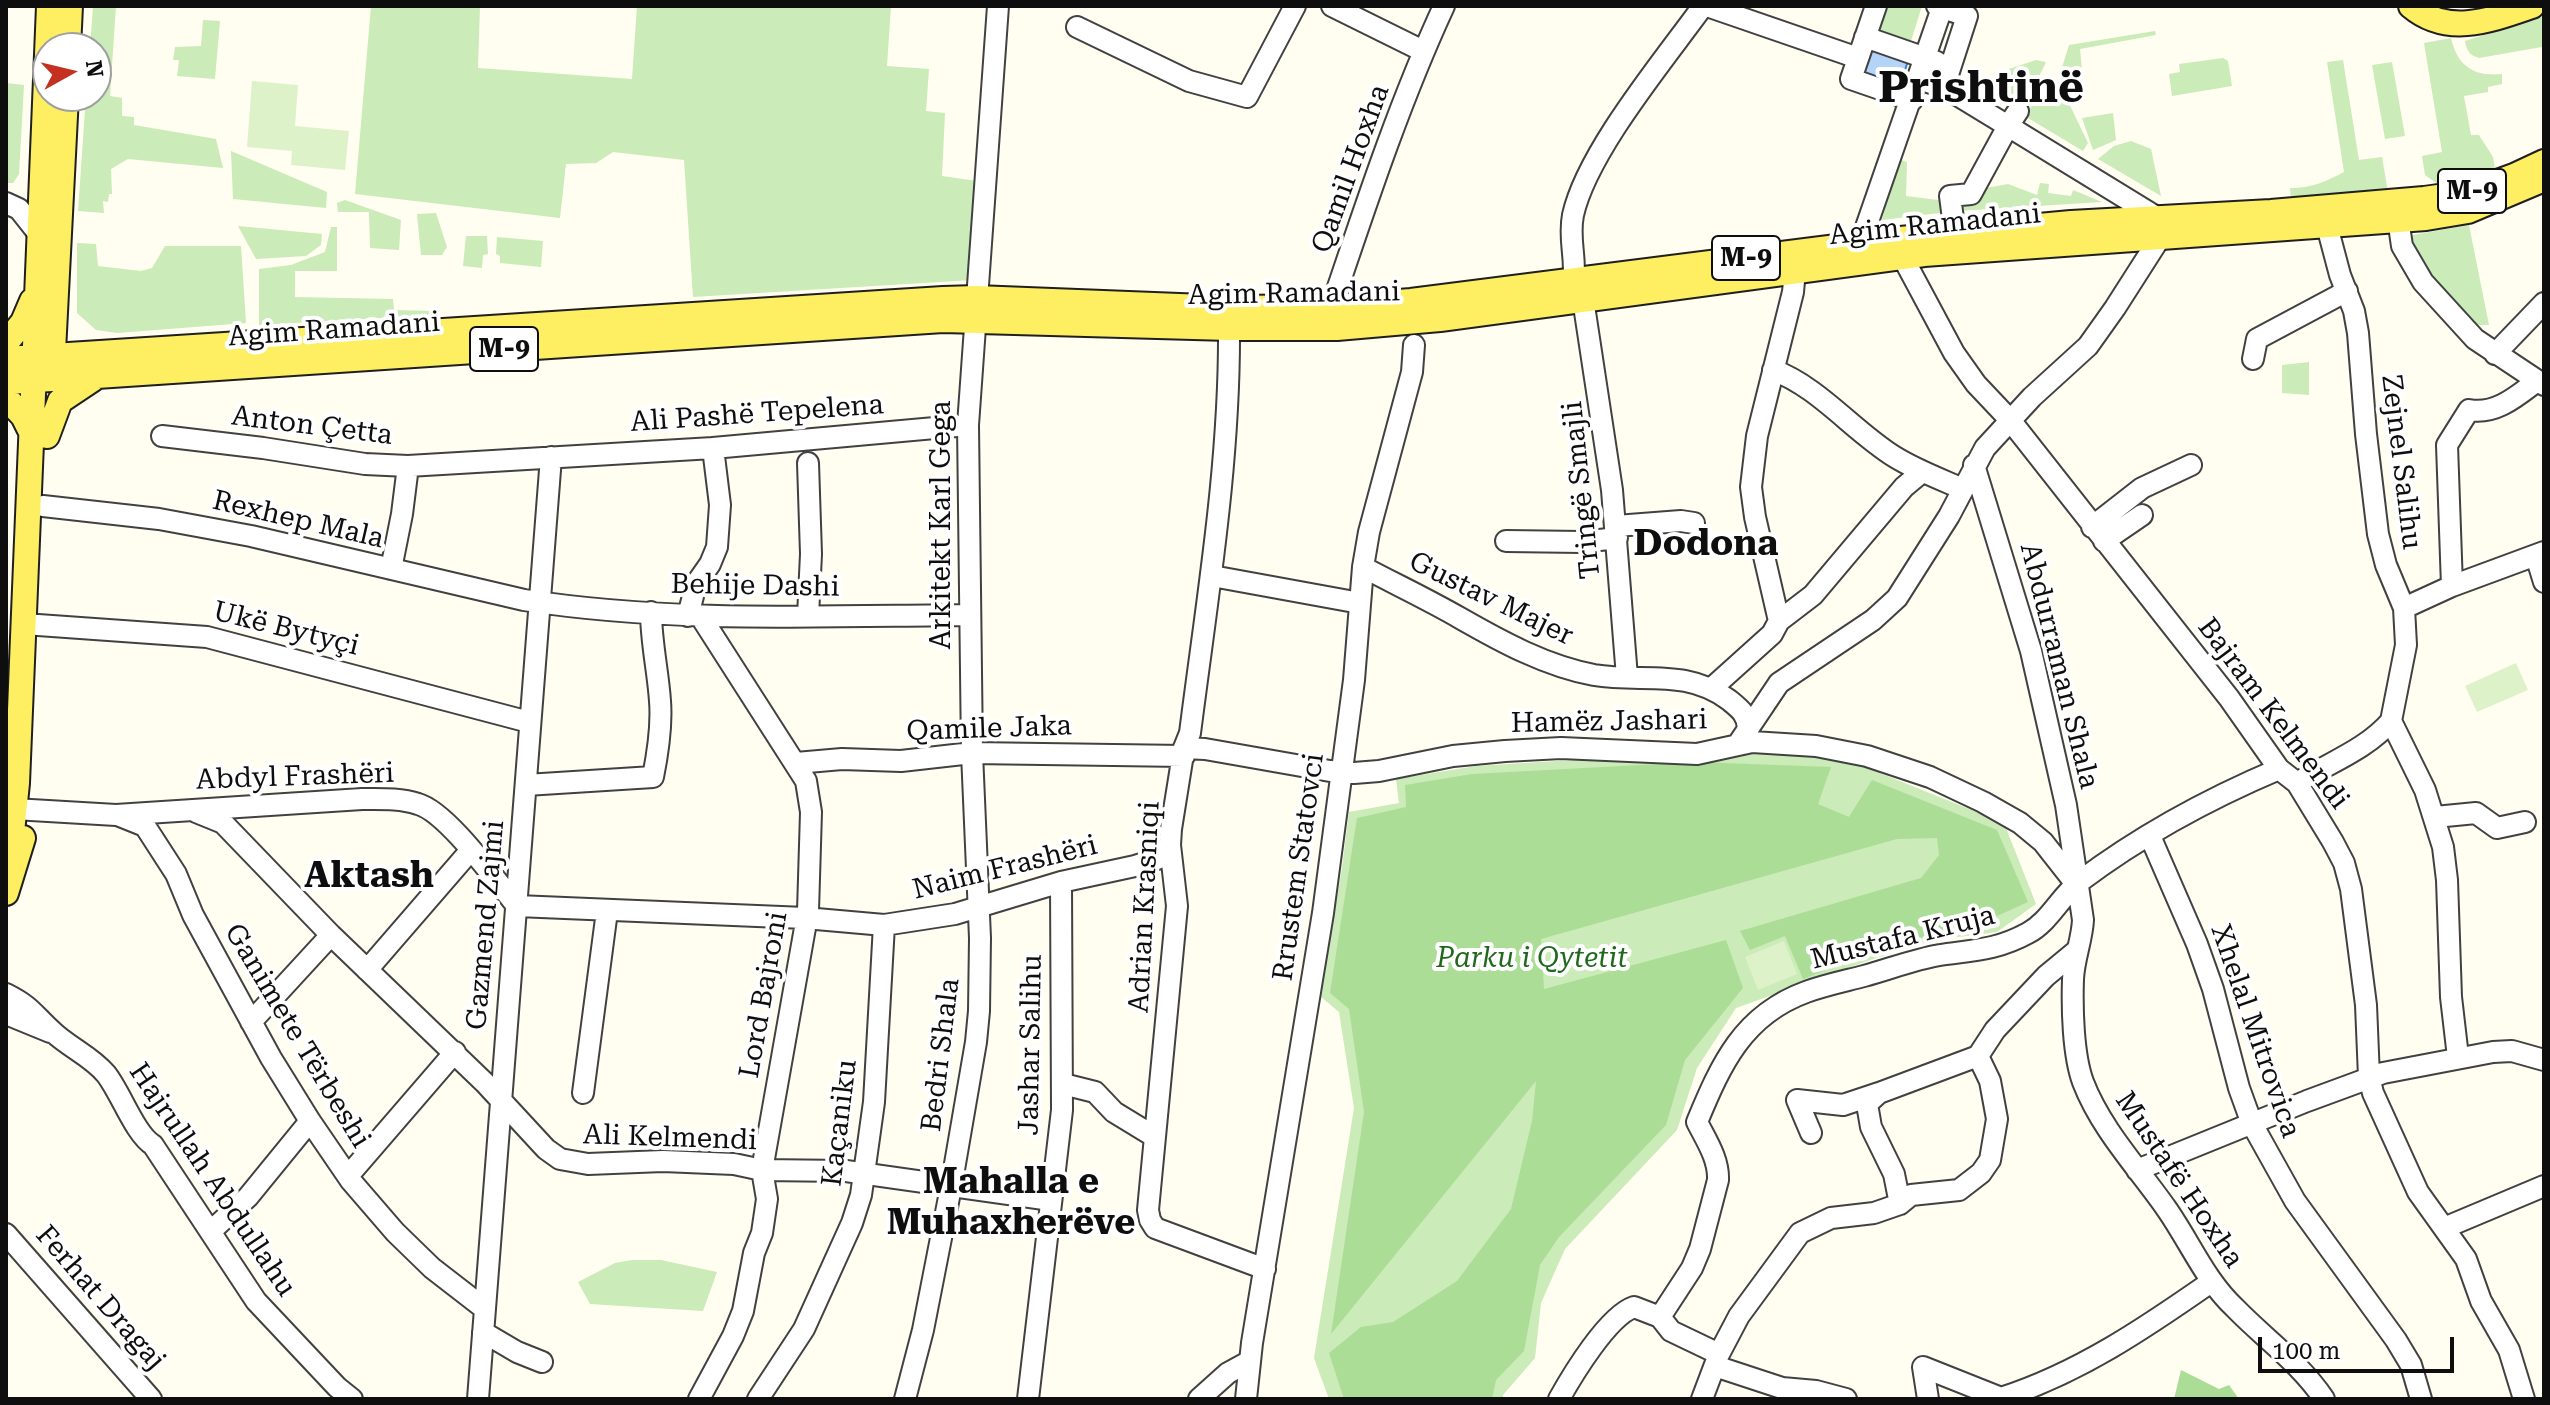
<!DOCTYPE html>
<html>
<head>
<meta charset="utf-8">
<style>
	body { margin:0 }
	#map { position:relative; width:2550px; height:1405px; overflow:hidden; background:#fffef0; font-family:"Roboto Serif",serif }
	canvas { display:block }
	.frame { position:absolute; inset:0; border:8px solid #0e0e0e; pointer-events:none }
	.north { position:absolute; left:32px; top:32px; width:80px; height:80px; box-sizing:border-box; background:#fff; border:2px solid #9f9f9f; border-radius:50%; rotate:82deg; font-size:22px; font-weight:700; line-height:32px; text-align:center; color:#0e0e0e }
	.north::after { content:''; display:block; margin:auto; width:28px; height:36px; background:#c43121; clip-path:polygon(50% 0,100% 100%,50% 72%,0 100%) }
	.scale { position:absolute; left:2258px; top:1337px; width:196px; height:36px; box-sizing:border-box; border:4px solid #0e0e0e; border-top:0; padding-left:10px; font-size:24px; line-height:28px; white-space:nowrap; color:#0e0e0e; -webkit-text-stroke:6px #fff; paint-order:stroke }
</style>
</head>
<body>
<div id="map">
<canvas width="2550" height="1405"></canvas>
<div class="frame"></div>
<div class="north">N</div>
<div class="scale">100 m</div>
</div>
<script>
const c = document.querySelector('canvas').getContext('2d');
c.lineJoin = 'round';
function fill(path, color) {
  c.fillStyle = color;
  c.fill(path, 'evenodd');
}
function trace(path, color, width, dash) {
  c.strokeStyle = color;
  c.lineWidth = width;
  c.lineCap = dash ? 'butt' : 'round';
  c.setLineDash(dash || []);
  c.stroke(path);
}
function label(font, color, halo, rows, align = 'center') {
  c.font = font + ' "Roboto Serif",serif';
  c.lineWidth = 8;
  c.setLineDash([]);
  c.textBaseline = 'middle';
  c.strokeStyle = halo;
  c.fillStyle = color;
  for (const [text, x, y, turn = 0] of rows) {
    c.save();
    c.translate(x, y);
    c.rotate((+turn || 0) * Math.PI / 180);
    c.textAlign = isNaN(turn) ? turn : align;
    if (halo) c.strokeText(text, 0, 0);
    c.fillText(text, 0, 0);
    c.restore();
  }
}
fill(new Path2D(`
	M93 6H116L110 96 122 98V116L134 117V125L216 139 223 168 128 159 111 169 112 194H109L108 202 103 201 104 213 78 211 86 96H96V48H90Z
	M371 6H480L478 68 632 79 637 6H891L887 66 929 69 926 111 945 113 942 176 977 181 972 280 693 297 684 160 613 152 596 163 566 164 560 218 355 194Z
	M1879 6H1922L1911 41 1871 28Z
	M2544 16 2542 47 2479 58C2469 55 2467 51 2465 41Z
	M203 20 220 21 215 79 177 76 179 60H173L175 47 201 46Z
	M2155 31 2156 35 2080 49 2083 80 2070 83 2059 77 2069 45Z
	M2451 38C2457 65 2473 77 2502 74V84L2488 87V92L2464 96 2471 135H2479L2493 157 2496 175 2439 185 2425 175 2422 156 2442 152 2424 43Z
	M2223 58 2228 61 2232 86 2172 96 2169 74 2180 72 2179 64Z
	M2036 60 2046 62 2035 85 2029 80 2025 84 2032 89 2009 106 2006 70Z
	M2343 60 2359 160 2382 157 2388 192 2291 199 2290 188C2312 188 2325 182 2344 172L2327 62Z
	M2392 62 2405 136 2385 139 2372 65Z
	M6 83 24 85 19 174 13 183H6Z
	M2054 83 2063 91 2088 143 2083 151 2023 115Z
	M2113 113 2116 140 2093 150 2082 118Z
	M2131 141 2151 149 2161 196 2098 159 2114 146Z
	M231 151 327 192 326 208 233 199Z
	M1898 159 1907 162 1906 196 1946 201 1947 212 1882 220Z
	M2040 183 2049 184 2048 193 2071 196 2073 190 2102 202 1957 211V206L1980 198 1986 188 2008 184 2037 195Z
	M345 200 401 220 399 250 370 248 369 212H338L337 203Z
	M436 213 447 247 442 255H421L417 214Z
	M2469 225 2489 325H2477L2416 261 2407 236Z
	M238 226 322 234 321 245 306 256 256 259Z
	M331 227H337V271H295V297L393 299 394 310 434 311V315L259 325V269L291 265 325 252Z
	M466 236H487L488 254 483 255 482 268 463 266Z
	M497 237 543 241 541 267 500 263V256L496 254Z
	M77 243 96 244 98 266 141 271 152 268 165 246H241L246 323 117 333 96 330 77 313Z
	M2309 362V395L2282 393V365Z
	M1750 749 1850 761 2004 823 2036 904 1997 932 1935 940 1873 959 1736 1008 1697 1068 1677 1130 1565 1249 1541 1303 1535 1358 1503 1395V1399H1329L1314 1358 1354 1108 1339 1012 1320 996 1342 868 1349 812 1399 803 1396 779 1476 766Z
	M632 1260H661L717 1272 703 1311 590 1304 578 1282 615 1263Z`), '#cbebb8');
fill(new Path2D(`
	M1696 762 1831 767 1818 804 1849 817 1872 780 1997 830 2028 902 1966 930 1898 942 1803 979 1785 936 1750 950 1740 931 1921 878 1939 855 1937 838 1897 839 1541 939 1544 989 1726 940 1743 988 1685 1060 1666 1125 1559 1237 1540 1265 1524 1351 1496 1380 1492 1399H1344L1329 1353 1361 1327 1393 1322 1457 1281 1511 1209 1532 1121 1536 1081 1331 1334 1364 1112 1349 1009 1330 993 1357 818 1406 807 1405 785 1472 774Z
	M2181 1370 2219 1389 2229 1385 2239 1399H2174Z`), '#acdd96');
fill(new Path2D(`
	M252 81 298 85 295 126 349 131 345 170 291 165 292 151 247 147Z
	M2516 663 2528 690 2477 712 2465 686Z
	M1784 941 1797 974 1758 990 1745 957Z`), '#def2ca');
const water = new Path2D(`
	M1868 47 1908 61 1899 88 1859 74Z`);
fill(water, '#b3d4f8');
trace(water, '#377dd2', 2);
const minor = new Path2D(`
	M1332 6 1423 51
	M1707 6 1858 58
	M1876 6 1851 79 1912 100
	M1937 6 1967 16 1944 87
	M1077 27 1189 81 1247 97 1295 6
	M1865 37 1937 62
	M1918 79 1944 87 2008 126 1971 194 1950 196 1953 219
	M6 203 19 209 38 233
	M2396 205 2402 246 2423 282 2475 339 2544 385
	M2327 226 2340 275 2354 311 2358 333 2366 434 2378 534 2386 565 2404 608 2406 645 2391 721 2425 790 2443 847 2447 880 2451 997 2458 1057
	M1865 230 1942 8
	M1902 256 1954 353 1976 384 2010 420 2229 698 2279 769 2297 783 2333 842 2344 863 2351 889 2366 1005 2369 1077 2373 1093 2418 1192 2466 1259 2481 1301 2509 1350 2524 1399
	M1573 282C1577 259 1568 240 1573 215 1587 152 1664 60 1703 6
	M1583 299 1612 490 1627 677
	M1336 307 1335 296C1368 198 1401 99 1444 6
	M1229 328C1230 464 1207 599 1190 733L1184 748 1171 829 1170 845 1177 906 1148 1210 1150 1220 1155 1228 1265 1269
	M2495 354 2544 303
	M2253 359 2257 339 2347 291
	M1773 370C1819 387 1853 431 1895 457 1916 470 1940 479 1963 489
	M162 436 263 448 365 464 408 466 713 448 968 425
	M808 463 811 554 808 616
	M1974 465 2031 651 2066 805 2083 920C2082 940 2074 958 2073 979 2072 1008 2073 1055 2083 1082 2101 1129 2138 1168 2166 1208 2190 1242 2205 1280 2235 1308 2265 1339 2299 1362 2324 1399
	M43 506 159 519 251 536 524 600C672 623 821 616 970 615
	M1616 526 1681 521 1694 523
	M2092 527 2142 488 2191 465
	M1506 541 1582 542 1617 538
	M2104 541 2142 515
	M2536 556 2544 582
	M1363 567C1395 584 1429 600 1460 618 1502 642 1546 666 1594 675 1643 683 1686 668 1729 700 1740 709 1747 714 1748 728
	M391 569 402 514 408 466
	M1212 576 1360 603
	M2452 586 2447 445 2469 410C2496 415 2517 396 2537 381
	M2404 608 2452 586 2544 552
	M688 616 696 584 710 564 717 547 720 505 713 448
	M1779 621 1755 517 1751 487 1757 436 1793 292 1795 270
	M24 624 207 637 529 722
	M1712 688 1772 634 1779 621 1813 595 1904 487 1922 472
	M1738 744 1779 683 1873 620 1897 598 1949 516 1985 448 2032 397 2088 346 2115 308 2161 236 2158 218 2008 126 2018 111
	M1184 748 1205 749 1330 771 1354 773 1379 771 1453 756 1505 751 1561 748 1697 754 1752 742 1816 746 1867 756 1930 777 1983 802 2020 823 2043 842 2076 884
	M796 763 842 759 901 761 972 753 1184 756
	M2297 783C2328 763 2366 750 2391 721
	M526 785 653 777C658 752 662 726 660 701 658 671 651 642 651 612
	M14 809 116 815 362 799C381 799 400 798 418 804 447 812 496 881 517 906L805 918 884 925 955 914 1061 882 1135 866 1157 859 1170 845
	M196 812 223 823 331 935 485 1083 546 1149 560 1159 588 1164 663 1161 734 1164 762 1170 846 1171 1051 1200
	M120 816 145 826 176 874 193 915 271 1058 310 1121 351 1181 395 1232 432 1268 485 1309
	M2435 817 2476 813 2497 828 2525 822
	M2150 836 2197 944 2213 989 2239 1088 2252 1124 2295 1201 2396 1340 2411 1365 2421 1399
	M367 970 470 851
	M6 994C32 1007 33 1014 53 1032 70 1048 91 1056 106 1074 121 1093 135 1134 153 1145L256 1301 337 1387 352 1399
	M6 1014 50 1032
	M251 1022 331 935
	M1063 1084 1095 1092 1114 1112 1155 1137
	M583 1093 607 911
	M1811 1133 1797 1100 1843 1105 1879 1093
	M2137 1170 2307 1101 2383 1073 2493 1052 2512 1051 2544 1060
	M348 1176 455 1052
	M1900 1204 1894 1174 1871 1127 1867 1104 1879 1093 1978 1056 1995 1030 2046 976 2075 952
	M2444 1228 2544 1186
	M211 1231 248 1197 310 1121
	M6 1234 151 1399
	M1660 1317 1692 1268 1700 1249 1718 1180C1719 1159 1706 1140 1697 1122 1721 1064 1743 1015 1806 992 1825 985 1845 981 1864 976 1890 969 1915 959 1940 955 1974 950 1997 950 2028 933 2049 922 2060 897 2079 882 2140 836 2208 799 2279 769
	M1660 1317 1671 1331 1719 1354
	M483 1332 517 1352 542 1362
	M1715 1366 1782 1388 1816 1391 1846 1399
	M478 1399 551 457
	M699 1399 733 1336 743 1311 754 1253 762 1233 767 1199 762 1170 808 911 811 812 806 781 701 617
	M758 1399 804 1329 852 1223 861 1195 874 1102 884 925
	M905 1399 923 1330 951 1187 976 1042 979 1011 980 938 972 753 968 425 998 6
	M1028 1399 1062 1110 1061 882
	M1199 1399 1228 1373 1250 1361
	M1246 1399 1252 1343 1323 913 1354 680 1363 567 1369 532 1412 372 1414 345
	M1559 1399C1573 1374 1608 1316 1634 1307L1660 1317
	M1702 1399 1719 1354 1739 1316 1800 1233 1831 1218 1874 1213 1900 1204 1911 1195 1959 1190 1981 1173 1990 1160 1997 1119 1990 1081 1978 1056
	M1928 1399 1923 1367 2001 1398C2079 1373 2145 1328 2211 1282`);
const major = new Path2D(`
	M2411 6C2448 37 2491 20 2532 6
	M68 48 70 6
	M6 343 23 322 32 301
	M6 359 943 299 976 298 1230 308 1336 307 1411 301 1900 239 2071 223 2271 212 2424 199 2467 193 2514 176 2544 162
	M52 371 66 96
	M6 382 943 320 1229 328H1337L1440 319 1924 254 2426 218 2468 211 2544 179
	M6 398 23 416 32 434
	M47 436 60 401 93 379
	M6 856 12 832 17 783 49 6
	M6 893 23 838`);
trace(minor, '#414141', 24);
trace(major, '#1f1f1f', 28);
trace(minor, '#fff', 20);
trace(major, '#fdee62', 24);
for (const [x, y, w] of [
	[2472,191,68],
	[1746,258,68],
	[504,349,68]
]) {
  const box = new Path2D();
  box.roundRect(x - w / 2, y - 22, w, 44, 6);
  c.fillStyle = '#fff';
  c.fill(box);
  trace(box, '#0e0e0e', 2);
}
label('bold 26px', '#0e0e0e', null, [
	["M-9",2472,191],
	["M-9",1746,258],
	["M-9",504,349]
]);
label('28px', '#0e0e0e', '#fff', [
	["Qamil Hoxha",1351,169,-70],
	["Agim Ramadani",1935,225,-6],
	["Agim Ramadani",1294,294,-1],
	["Agim Ramadani",334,330,-4],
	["Ali Pashë Tepelena",757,414,-4],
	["Anton Çetta",312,426,7],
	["Zejnel Salihu",2401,462,83],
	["Tringë Smajli",1582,490,-96],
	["Rexhep Mala",298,520,13],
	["Arkitekt Karl Gega",942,525,-90],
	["Behije Dashi",755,586,1],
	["Gustav Majer",1491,599,26],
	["Ukë Bytyçi",286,629,14],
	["Abdurraman Shala",2059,666,76],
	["Bajram Kelmendi",2273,714,53],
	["Hamëz Jashari",1609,722,-1],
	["Qamile Jaka",989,729,-2],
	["Abdyl Frashëri",295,777,-2],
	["Rrustem Statovci",1299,867,-82],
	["Naim Frashëri",1005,868,-14],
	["Adrian Krasniqi",1145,907,-87],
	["Gazmend Zajmi",486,925,-85],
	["Mustafa Kruja",1903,938,-14],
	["Lord Bajroni",764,995,-80],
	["Xhelal Mitrovica",2255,1031,71],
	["Ganimete Tërbeshi",297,1036,59],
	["Jashar Salihu",1031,1045,-89],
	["Bedri Shala",941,1055,-83],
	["Kaçaniku",840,1123,-83],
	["Ali Kelmendi",670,1138,2],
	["Hajrullah Abdullahu",212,1180,56],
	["Mustafë Hoxha",2179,1180,56],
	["Ferhat Dragaj",100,1298,49]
]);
label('italic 28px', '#20691c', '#fff', [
	["Parku i Qytetit",1532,959]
]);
label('bold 36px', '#0e0e0e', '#fff', [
	["Dodona",1706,544],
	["Aktash",369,876],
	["Mahalla e",1011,1182],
	["Muhaxherëve",1011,1223]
]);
label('bold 44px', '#0e0e0e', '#fff', [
	["Prishtinë",1981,89]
]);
</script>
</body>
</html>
